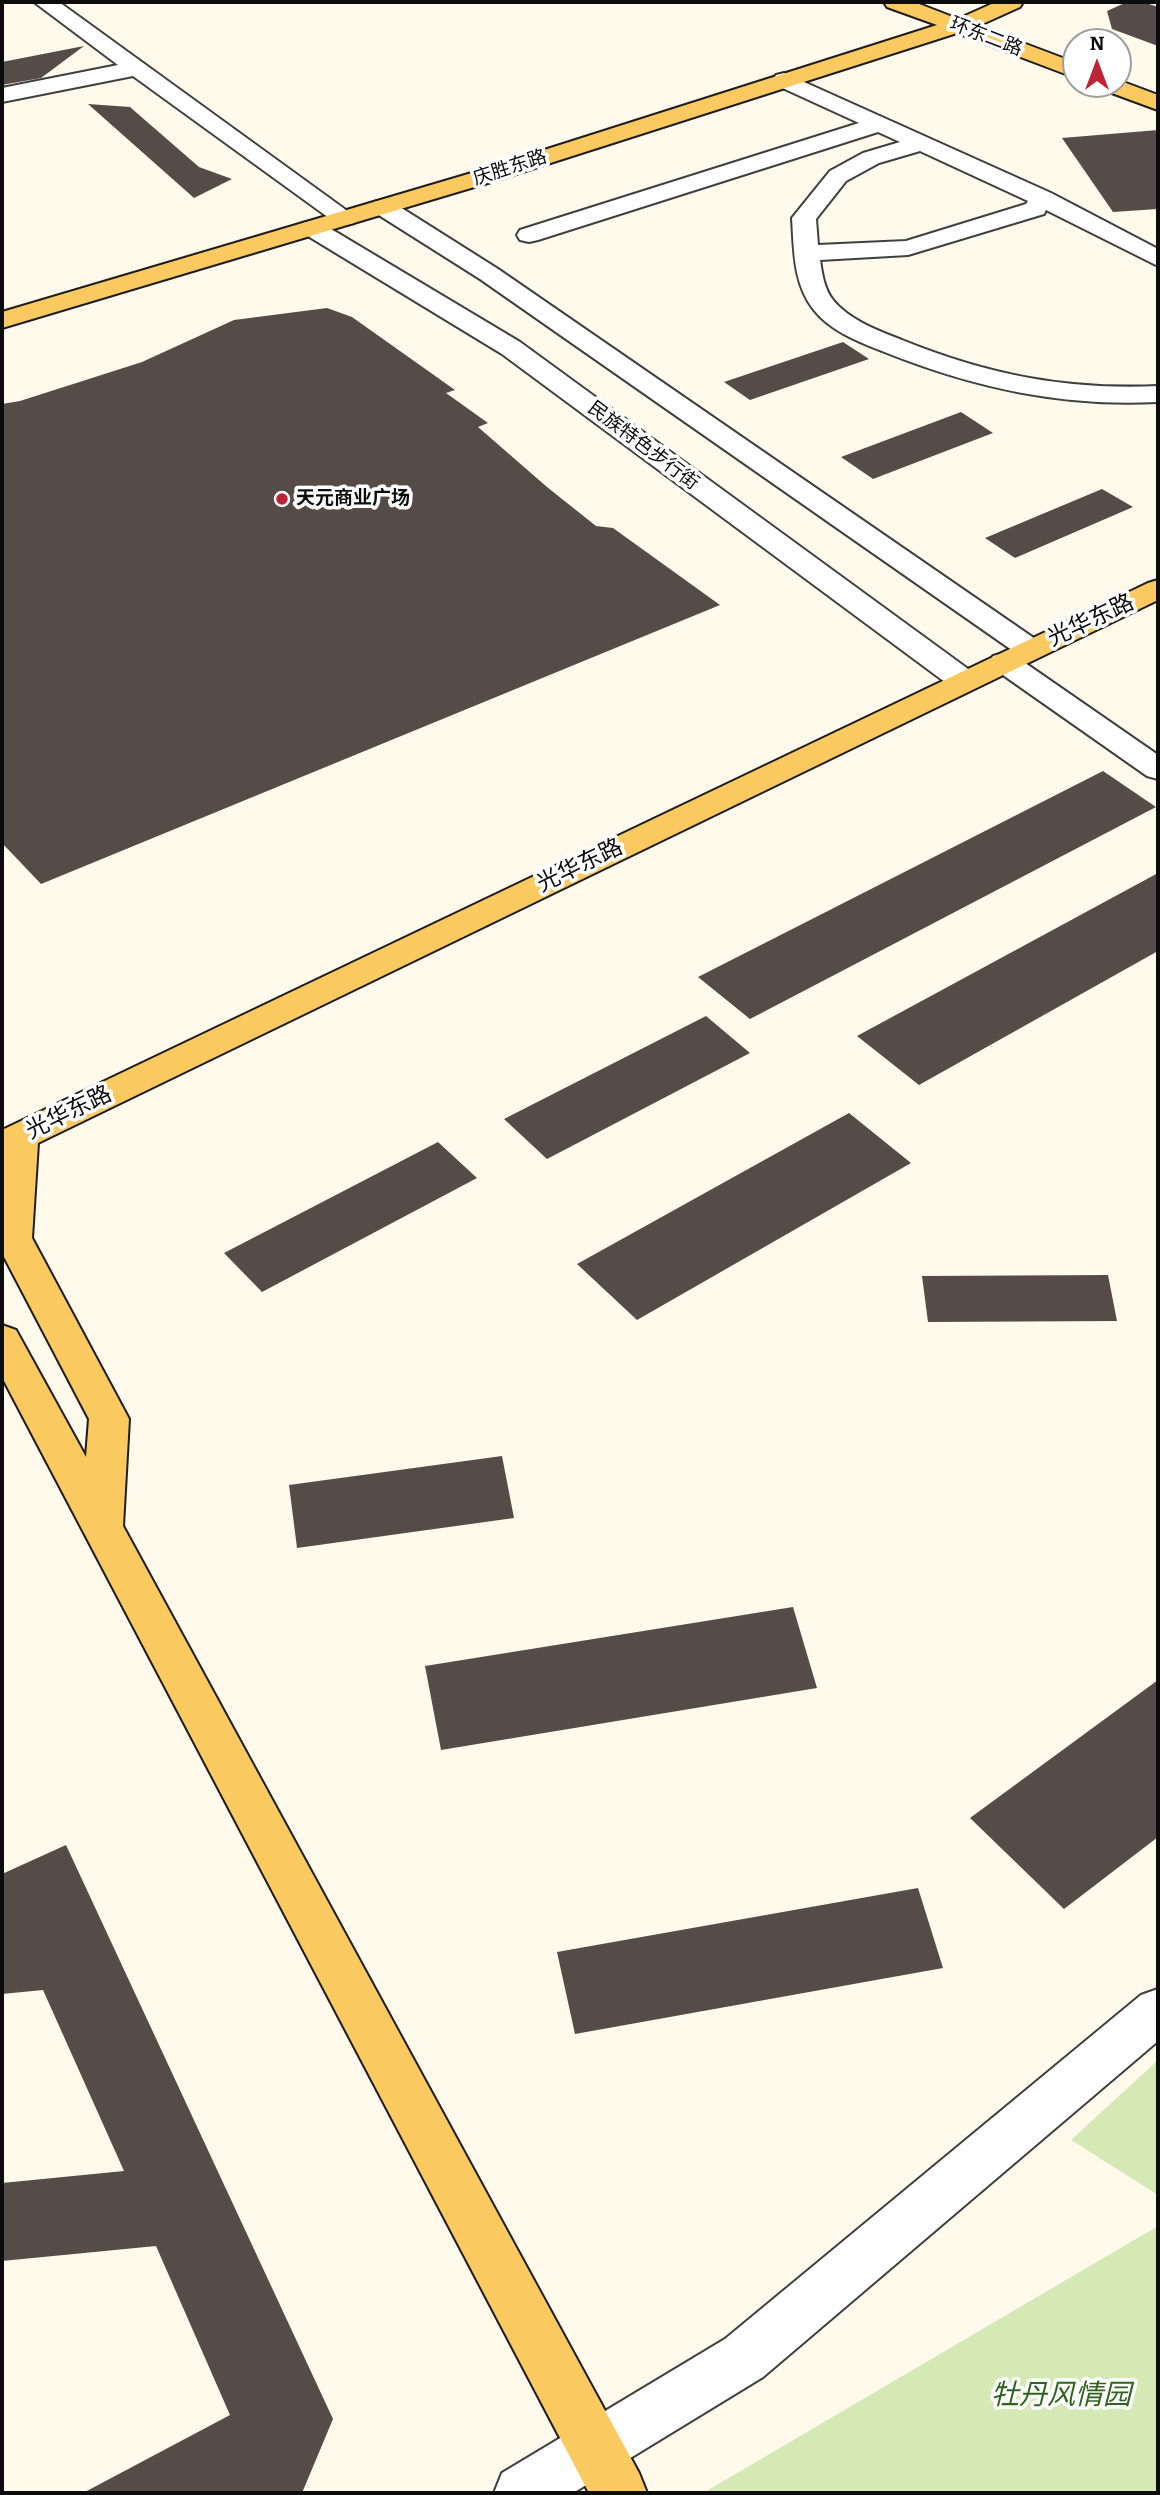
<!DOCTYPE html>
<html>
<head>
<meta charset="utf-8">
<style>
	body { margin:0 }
	#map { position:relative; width:1160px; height:2495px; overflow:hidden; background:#fffaeb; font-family:Bitter,serif }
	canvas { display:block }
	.frame { position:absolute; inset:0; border:4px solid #0c0c0c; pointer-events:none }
	.north { position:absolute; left:1062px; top:28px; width:70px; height:70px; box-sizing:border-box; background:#fff; border:2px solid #9e9e9e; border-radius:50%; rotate:0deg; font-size:19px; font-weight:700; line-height:28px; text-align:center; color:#0c0c0c }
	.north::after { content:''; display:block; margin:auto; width:24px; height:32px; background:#bd2336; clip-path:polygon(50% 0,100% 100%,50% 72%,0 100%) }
</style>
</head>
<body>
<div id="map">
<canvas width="1160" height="2495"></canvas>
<div class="frame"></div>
<div class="north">N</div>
</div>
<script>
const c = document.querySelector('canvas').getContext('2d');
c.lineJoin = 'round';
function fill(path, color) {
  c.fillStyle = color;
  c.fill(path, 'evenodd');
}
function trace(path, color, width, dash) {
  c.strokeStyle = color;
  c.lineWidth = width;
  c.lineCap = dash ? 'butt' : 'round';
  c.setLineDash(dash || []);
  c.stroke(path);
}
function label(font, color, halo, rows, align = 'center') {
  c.font = font + ' Bitter,"Noto Sans SC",serif';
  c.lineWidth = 7;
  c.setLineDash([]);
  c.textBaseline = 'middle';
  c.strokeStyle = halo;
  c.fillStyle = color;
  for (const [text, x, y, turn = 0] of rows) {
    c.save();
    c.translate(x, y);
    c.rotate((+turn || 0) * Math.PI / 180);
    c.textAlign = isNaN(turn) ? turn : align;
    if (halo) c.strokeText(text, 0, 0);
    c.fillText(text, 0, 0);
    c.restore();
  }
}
fill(new Path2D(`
	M1158 2060V2195L1071 2140Z
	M1158 2226V2493H703Z`), '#d4e9b5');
fill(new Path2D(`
	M1127 2H1143L1158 7V46L1112 29 1107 11Z
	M84 46 41 78 2 85V62Z
	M88 104 130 107 199 167 232 179 194 198Z
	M1158 130V209L1113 212 1062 138Z
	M327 308 352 317 455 390 446 393 488 423 478 427 547 487 596 526 613 528 720 605 41 884 2 843V404L20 401 142 362 234 320Z
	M843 342 869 359 750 400 724 382Z
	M961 412 993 433 873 479 841 457Z
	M1102 489 1133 507 1015 558 985 538Z
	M1103 771 1156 807 750 1019 698 977Z
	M1158 873V951L919 1085 857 1036Z
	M706 1016 750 1053 547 1159 504 1119Z
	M849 1113 911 1163 637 1320 577 1264Z
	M438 1142 477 1178 262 1292 224 1253Z
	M1108 1275 1117 1321 928 1322 922 1276Z
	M502 1456 514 1518 297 1548 289 1485Z
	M793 1607 817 1688 441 1750 425 1666Z
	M1158 1680V1837L1064 1909 970 1818Z
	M66 1845 333 2419 302 2493H83L230 2415 156 2246 2 2261V2183L124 2171 43 1990 2 1994V1874Z
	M918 1888 943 1968 575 2034 557 1952Z`), '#554c48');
const minor = new Path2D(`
	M34 2H59L357 218 354 223 345 225 336 223 133 76 2 102V88L118 65Z
	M784 73 1051 193 1158 249V266L1046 210 1044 214 908 255 820 260C822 273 824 289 833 300 849 320 879 331 902 340 989 375 1065 390 1158 386V402C1063 407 975 388 887 353 862 343 831 332 814 310 793 284 794 249 792 218L830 171 863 153 900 142 878 132 538 240 529 242 520 240 517 235 520 230 859 123 776 85 773 80 776 75ZM920 151 1028 201 1026 204 906 241 818 245 816 219 846 181 879 163Z
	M383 200 392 202 498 269 1041 643 1045 649 1041 655 1030 658 1019 655 480 279 374 212 371 207 374 202Z
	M312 221 321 223 520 342 975 674 979 681 975 688 964 690 953 688 502 354 303 233 300 228 303 223Z
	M1004 653 1015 656 1158 755V779L1147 776 993 668 989 662 993 656Z
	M1158 1989V2041L763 2377 573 2493H494L502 2473 725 2339 1141 1995Z`);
const major = new Path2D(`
	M884 2H914L958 19 996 2H1023L1020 7 978 26 1076 63V78L957 33 491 182 2 328V312L475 172 937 25 887 7Z
	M1118 80 1158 95V110L1101 89 1098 84H1118Z
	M1158 580V600L38 1143 32 1238 129 1419 123 1526 639 2473 647 2493H589L2 1377V1325L16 1330 86 1457 89 1419 2 1253V1130L1148 583Z`);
trace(minor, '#3f3f3f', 4);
trace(major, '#1d1d1d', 4);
fill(minor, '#fff');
fill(major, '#faca61');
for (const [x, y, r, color] of [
	[282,499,7,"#bd2336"]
]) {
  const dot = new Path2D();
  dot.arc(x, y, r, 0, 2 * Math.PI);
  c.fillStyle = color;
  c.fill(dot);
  trace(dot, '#fff', 2.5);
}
label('19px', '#0c0c0c', '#fff', [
	["环东二路",986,37,21],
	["庆胜东路",510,168,-18],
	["民族特色步行街",643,446,37]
]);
label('bold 19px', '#0c0c0c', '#fff', [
	["天元商业广场",296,499]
], 'left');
label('23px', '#0c0c0c', '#fff', [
	["光华东路",1091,621,-25],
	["光华东路",580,866,-26],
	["光华东路",69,1113,-26]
]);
label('italic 28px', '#30641c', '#fff', [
	["牡丹风情园",1061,2396]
]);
</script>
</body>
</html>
